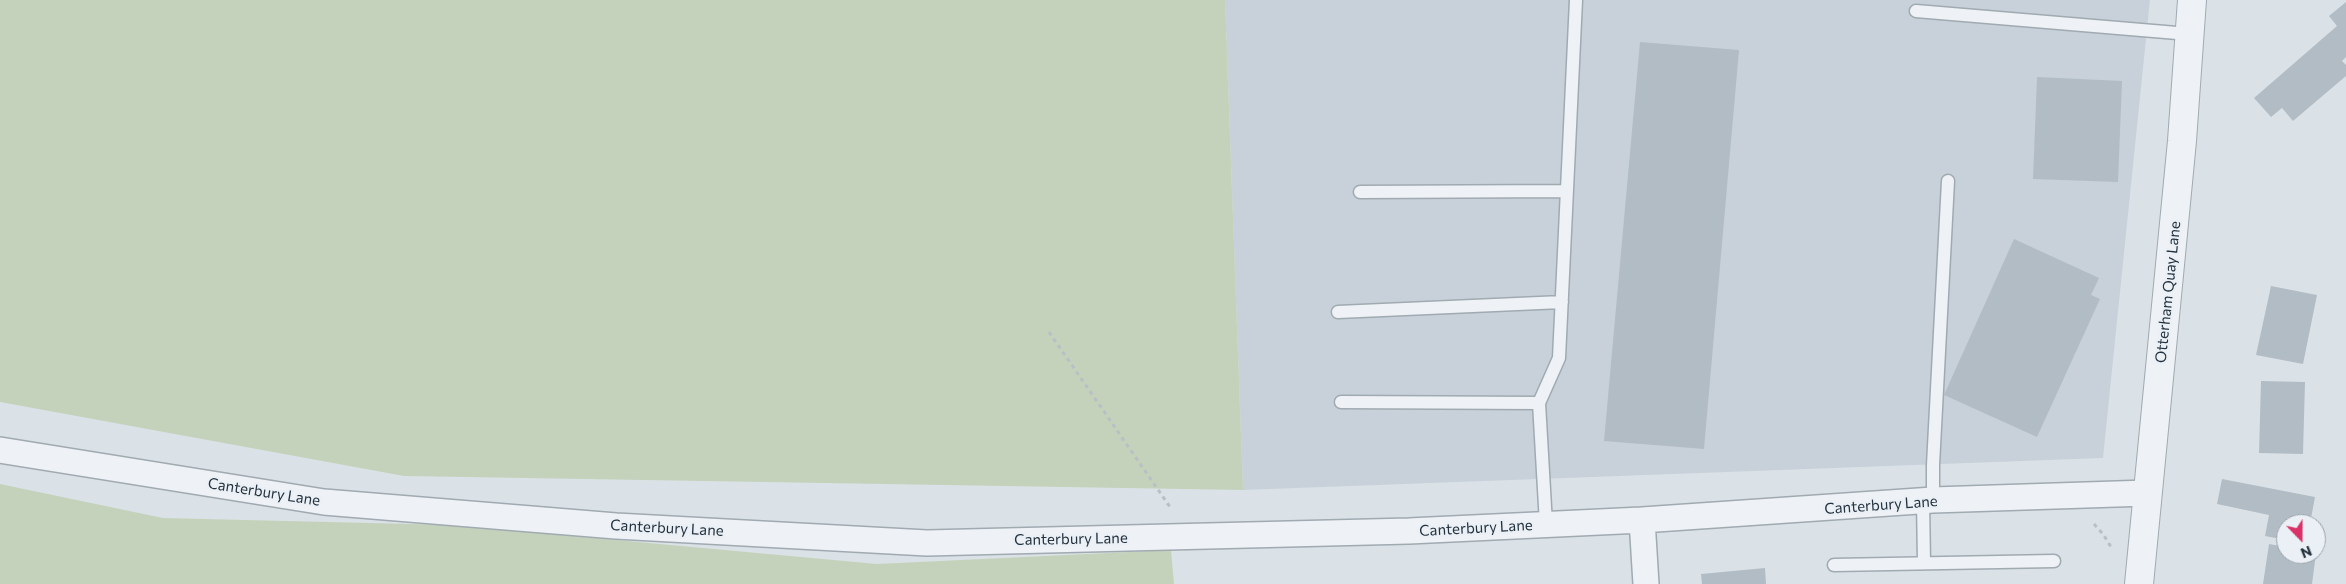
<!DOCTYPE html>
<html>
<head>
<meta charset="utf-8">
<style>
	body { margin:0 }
	#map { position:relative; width:2346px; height:584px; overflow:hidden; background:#dbe2e7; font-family:Commissioner,sans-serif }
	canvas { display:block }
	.north { position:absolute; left:2276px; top:514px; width:50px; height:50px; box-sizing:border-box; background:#eaf0f5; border:1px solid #9ba4ac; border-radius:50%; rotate:158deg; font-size:14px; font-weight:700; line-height:20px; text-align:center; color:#24323e }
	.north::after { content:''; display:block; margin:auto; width:18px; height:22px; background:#da3168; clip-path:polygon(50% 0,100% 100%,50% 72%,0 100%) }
</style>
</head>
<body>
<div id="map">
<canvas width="2346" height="584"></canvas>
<div class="north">N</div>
</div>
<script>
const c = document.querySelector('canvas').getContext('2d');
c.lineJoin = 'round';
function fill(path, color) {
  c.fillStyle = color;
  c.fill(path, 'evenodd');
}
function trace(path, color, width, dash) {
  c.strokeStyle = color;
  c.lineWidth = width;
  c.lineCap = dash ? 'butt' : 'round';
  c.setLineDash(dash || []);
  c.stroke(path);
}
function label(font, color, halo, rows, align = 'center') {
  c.font = font + ' Commissioner,sans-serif';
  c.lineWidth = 4.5;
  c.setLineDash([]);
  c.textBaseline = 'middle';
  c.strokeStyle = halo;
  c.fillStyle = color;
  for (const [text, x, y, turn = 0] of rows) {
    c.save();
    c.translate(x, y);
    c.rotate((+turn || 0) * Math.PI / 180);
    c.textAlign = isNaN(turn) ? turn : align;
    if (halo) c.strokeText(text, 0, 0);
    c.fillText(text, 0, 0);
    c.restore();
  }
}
fill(new Path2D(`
	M1225 0H2150L2103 458 1243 490Z`), '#c8d1d9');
fill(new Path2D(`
	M0 0H1225L1243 490 404 476 0 402Z
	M0 484 163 518 453 525 877 564 1171 550 1174 584H0Z`), '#c5d2bb');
fill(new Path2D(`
	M2346 2V57L2342 61 2346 65V76L2293 121 2282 108 2271 117 2254 98 2337 26 2329 16Z
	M1640 42 1739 50 1704 449 1604 441Z
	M2037 77 2122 81 2118 182 2033 179Z
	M2014 239 2099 278 2091 295 2100 299 2037 437 1944 395Z
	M2271 286 2317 295 2303 364 2256 355Z
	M2261 381 2305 382 2303 454 2259 453Z
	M2222 479 2315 497 2310 524H2286V540L2265 536 2269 515 2217 504Z
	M2269 544 2286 547V554H2316L2312 584H2263Z
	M1765 568 1766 584H1702L1701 574Z`), '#b2bcc4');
const service = new Path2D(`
	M1916 11 2189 34
	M1360 192 1566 191
	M1338 312 1562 302
	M1341 402 1539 403
	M1933 500V465L1948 181
	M1923 501 1924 563
	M1546 524 1539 403 1559 358 1576 0
	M1834 565 2054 561`);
const minor = new Path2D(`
	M0 450 324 502 616 526 927 543 1409 531 1642 520 1933 500 2147 493
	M1642 520 1646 584`);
const tertiary = new Path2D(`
	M2139 584 2182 141 2192 0`);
trace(service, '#a0aab1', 15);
trace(minor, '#a0aab1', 28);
trace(tertiary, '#a0aab1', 30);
trace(new Path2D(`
	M1049 332 1170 507
	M2094 524 2103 534 2111 547`), '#b9bfc5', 3, [4, 4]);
trace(service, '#eef1f5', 12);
trace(minor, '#eef1f5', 25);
trace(tertiary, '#eef1f5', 28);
label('15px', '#24323e', '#eaf0f5', [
	["Otterham Quay Lane",2168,292,-84],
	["Canterbury Lane",264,492,9],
	["Canterbury Lane",1881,505,-4],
	["Canterbury Lane",667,528,3],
	["Canterbury Lane",1476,528,-3],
	["Canterbury Lane",1071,539,-1]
]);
</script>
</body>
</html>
